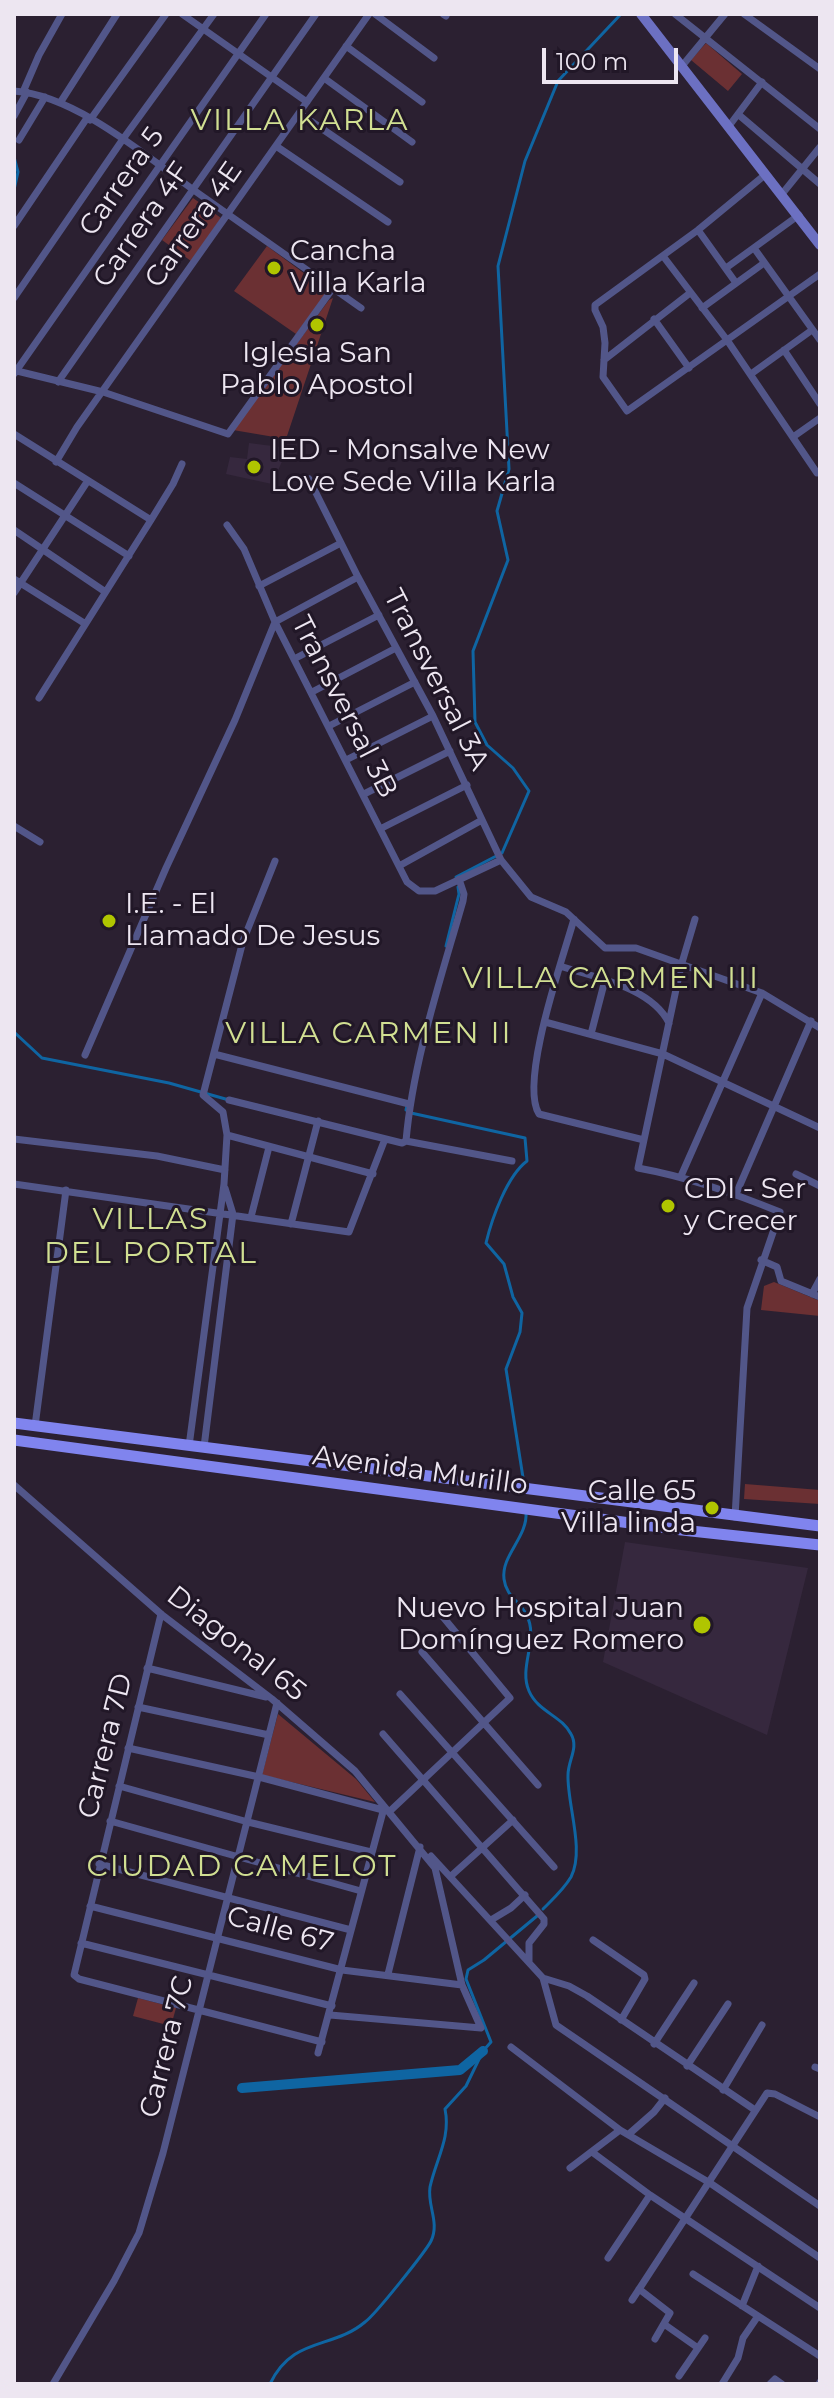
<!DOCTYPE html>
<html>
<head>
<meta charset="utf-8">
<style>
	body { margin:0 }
	#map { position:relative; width:834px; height:2398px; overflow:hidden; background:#2b2031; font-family:Montserrat,sans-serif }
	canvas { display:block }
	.frame { position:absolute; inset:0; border:16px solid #ede6f1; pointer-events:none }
	.scale { position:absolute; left:542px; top:48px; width:136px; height:36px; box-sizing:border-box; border:4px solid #ede6f1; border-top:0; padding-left:10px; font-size:24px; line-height:28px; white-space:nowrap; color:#ede6f1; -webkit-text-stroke:6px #211727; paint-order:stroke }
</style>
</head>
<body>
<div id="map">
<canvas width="834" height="2398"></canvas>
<div class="frame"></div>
<div class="scale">100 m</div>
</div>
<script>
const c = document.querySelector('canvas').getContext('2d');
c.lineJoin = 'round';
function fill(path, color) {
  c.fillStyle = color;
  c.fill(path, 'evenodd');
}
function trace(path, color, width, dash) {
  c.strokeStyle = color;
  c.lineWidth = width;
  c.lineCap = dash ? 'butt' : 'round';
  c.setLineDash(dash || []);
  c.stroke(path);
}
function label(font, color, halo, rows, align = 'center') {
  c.font = font + ' Montserrat,sans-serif';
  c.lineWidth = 6;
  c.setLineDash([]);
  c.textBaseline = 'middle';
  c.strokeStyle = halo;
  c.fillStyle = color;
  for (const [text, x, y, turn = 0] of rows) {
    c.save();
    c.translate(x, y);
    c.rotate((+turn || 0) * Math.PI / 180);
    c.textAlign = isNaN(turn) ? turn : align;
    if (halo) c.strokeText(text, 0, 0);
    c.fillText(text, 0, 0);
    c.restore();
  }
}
fill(new Path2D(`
	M249 443 288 448 272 484 226 474 230 457 247 459Z
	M625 1542 808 1568 767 1735 603 1662Z`), '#36283e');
fill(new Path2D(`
	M706 43 742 74 728 91 691 60Z
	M193 198 221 218 191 261 162 240Z
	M267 246 328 291 296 334 234 291Z
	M333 298 286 439 233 430 329 300Z
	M774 1282 820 1301V1316L761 1310 764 1286Z
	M745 1484 820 1490V1504L744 1499Z
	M278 1714 356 1779 375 1802 262 1775Z
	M138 1998 176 2008 171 2026 133 2016Z`), '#6b3033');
trace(new Path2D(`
	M14 157 18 172 14 190
	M456 877 502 853 529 791 513 768 487 745 475 722 473 651 508 560 497 511 509 469 498 266 525 161 558 81 621 14
	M446 946 459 894 458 887
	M14 1032 42 1058 169 1083 229 1100
	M407 1105 406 1110 411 1113 525 1138 527 1161C507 1176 492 1218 486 1243L504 1264 513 1297 522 1313 520 1332 506 1369 524 1484
	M526 1512C528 1537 501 1555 504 1579 506 1596 519 1601 526 1614 540 1639 518 1666 529 1691 538 1712 562 1716 571 1734 579 1748 568 1760 568 1775 567 1804 585 1850 571 1877 564 1889 553 1899 543 1909
	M270 2384C293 2336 332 2350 365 2322 375 2315 426 2251 431 2241 440 2222 427 2206 430 2187 436 2159 451 2138 445 2109L466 2086 483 2051 491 2042 466 1979 468 1970 484 1960 537 1916`), '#0f65a2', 3);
trace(new Path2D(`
	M242 2088 460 2070 483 2051`), '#0f65a2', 10);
trace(new Path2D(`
	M182 14 307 102
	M375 14 434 58
	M443 14 446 16
	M675 14 820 129
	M744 14 820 69
	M346 46 422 102
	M682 66 725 14
	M324 78 412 142
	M14 91C75 95 146 156 195 191 250 230 306 269 361 308
	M23 92 39 55 62 14
	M60 103 117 14
	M299 113 400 182
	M739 115 820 184
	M14 116 27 92
	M90 120 166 14
	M729 126 762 82
	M19 140 45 97
	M276 146 388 222
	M766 174 698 230 595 305V310L603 327 605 343 603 377 627 411 820 274
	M782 194 820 147
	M14 226 87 118
	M698 230 736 283
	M754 248 820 340
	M663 256 727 340 817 473 820 472
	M726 268 799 215
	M14 298 123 139 214 14
	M702 308 764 263
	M654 319 689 368
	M784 350 820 404
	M604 360 690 293
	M17 371 103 392 228 434 333 288
	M14 374 266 14
	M751 374 812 330
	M58 382 316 14
	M14 434 151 520
	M793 437 820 418
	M56 462 77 427 369 14
	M309 479 358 577 433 716 501 860 531 897 566 912 605 948H636L762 993 820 1028
	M14 483 129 556
	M227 525 244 549 275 622 407 882 419 891H435L501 860
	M14 530 104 591
	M14 579 84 623
	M259 586 341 543
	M14 593 87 482
	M294 659 379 615
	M312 692 396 648
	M39 698 151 520 173 484 182 464
	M329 726 415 682
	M346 760 433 716
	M364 794 450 751
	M14 826 40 842
	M380 829 467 785
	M399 866 482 820
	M574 919C563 958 519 1082 539 1114L644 1140
	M695 919 681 966 638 1168C688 1177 733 1193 780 1212L747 1308 735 1517
	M560 966C596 978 651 987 669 1023
	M545 1022 663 1054 820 1128
	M591 1034 605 980
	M214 1054 409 1104
	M85 1055 166 868 235 720 275 622 358 577
	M229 1100 402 1143 406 1141 512 1161
	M227 1135 373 1174
	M14 1139 157 1156 225 1170
	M406 1141C413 1061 441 978 463 901L464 894 459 879
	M796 1174 820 1186
	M681 1176 762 993
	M14 1184 349 1232 385 1139
	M736 1194 811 1021
	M251 1217 269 1147
	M291 1224 318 1121
	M761 1260 777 1267 781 1281 820 1297
	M812 1294 820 1279
	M35 1426 66 1190
	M189 1446 224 1184 227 1135 223 1112 203 1095 243 941 275 861
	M204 1447 233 1214 225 1188
	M14 1485 161 1614 272 1699 355 1771 435 1868 462 1985 481 2028 330 2015
	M161 1614 74 1975 79 1979 322 2042
	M422 1652 538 1785
	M147 1668 266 1697
	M400 1694 554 1867
	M138 1707 269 1735
	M383 1734 544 1919V1924L529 1943V1962
	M128 1748 259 1777 383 1810
	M119 1786 248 1822 371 1852
	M389 1812 510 1698 443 1617
	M110 1821 361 1891
	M431 1856 543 1978 556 2025 820 2206
	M99 1864 351 1930
	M451 1876 513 1820
	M90 1906 342 1970 462 1985
	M491 1920 511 1908 525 1895
	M593 1940 644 1975 645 1979 621 2020
	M81 1943 332 2006
	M388 1974 420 1847
	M543 1978 569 1986 587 1996 755 2110
	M654 2044 694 1983
	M511 2047 620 2130 710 2183 820 2258
	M318 2053 384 1808
	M687 2066 728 2004
	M815 2067 820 2069
	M723 2090 762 2025
	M629 2134 654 2112 665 2098
	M592 2152 650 2195 820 2308
	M570 2168 620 2130
	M608 2258 650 2195
	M693 2274 820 2356
	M639 2289 670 2313 655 2339
	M632 2300 767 2093 775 2094 820 2117
	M742 2306 758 2266
	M664 2324 698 2348
	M679 2376 705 2338
	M53 2384 114 2281 139 2233 163 2153 277 1703
	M722 2384 738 2358 743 2338 758 2316
	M770 2384 775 2379 782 2384
	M819 2384 820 2382`), '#525689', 7);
trace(new Path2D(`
	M641 14 820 245`), '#6c70c2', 10);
trace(new Path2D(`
	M14 1423 820 1526
	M14 1440 682 1530 820 1545`), '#8084ee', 11);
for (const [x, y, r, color] of [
	[274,268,8,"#b0c500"],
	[317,325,8,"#b0c500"],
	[254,467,8,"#b0c500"],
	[109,921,8,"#b0c500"],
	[668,1206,8,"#b0c500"],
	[712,1508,8,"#b0c500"],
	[702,1625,10,"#b0c500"]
]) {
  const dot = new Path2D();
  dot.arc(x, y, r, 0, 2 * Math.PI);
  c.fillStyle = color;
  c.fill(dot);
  trace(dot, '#211727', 3);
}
label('28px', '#ede6f1', '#211727', [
	["Carrera 5",122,182,-55],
	["Carrera 4F",142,225,-55],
	["Carrera 4E",194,225,-55],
	["Transversal 3A",436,680,63],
	["Transversal 3B",344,707,63],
	["Avenida Murillo",420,1471,8],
	["Diagonal 65",236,1644,38],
	["Carrera 7D",106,1746,-76],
	["Calle 67",280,1930,15],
	["Carrera 7C",167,2047,-76]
]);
label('28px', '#ede6f1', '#211727', [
	["Cancha",290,252],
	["Villa Karla",290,284],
	["Iglesia San",317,354,"center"],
	["Pablo Apostol",317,386,"center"],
	["IED - Monsalve New",270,451],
	["Love Sede Villa Karla",270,483],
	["I.E. - El",125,905],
	["Llamado De Jesus",125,937],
	["CDI - Ser",684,1190],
	["y Crecer",684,1222],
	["Calle 65",696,1492,"right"],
	["Villa linda",696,1524,"right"],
	["Nuevo Hospital Juan",684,1609,"right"],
	["Domínguez Romero",684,1641,"right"]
], 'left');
c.letterSpacing = '2px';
label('30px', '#d1df92', '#211727', [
	["VILLA KARLA",300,121],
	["VILLA CARMEN III",611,979],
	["VILLA CARMEN II",369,1034],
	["VILLAS",151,1220],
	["DEL PORTAL",151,1254],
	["CIUDAD CAMELOT",242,1867]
]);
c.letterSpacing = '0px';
</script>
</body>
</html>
